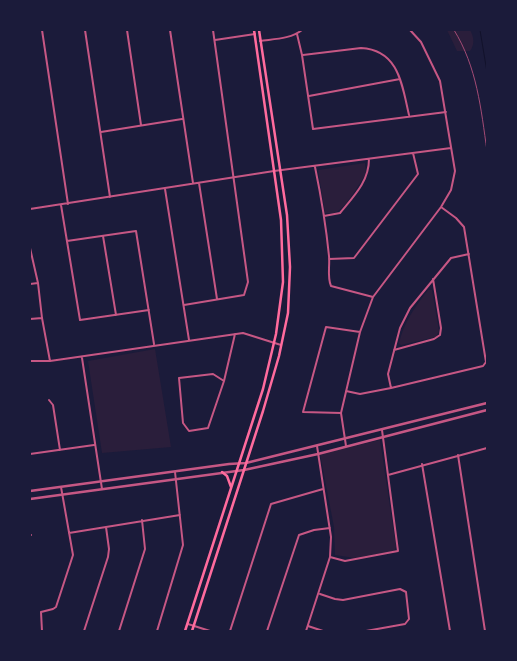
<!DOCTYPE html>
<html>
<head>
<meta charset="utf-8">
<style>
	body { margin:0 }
	#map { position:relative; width:517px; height:661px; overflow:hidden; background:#1b1b3a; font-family:"Noto Sans",sans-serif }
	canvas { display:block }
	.frame { position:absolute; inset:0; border:31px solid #1b1b3a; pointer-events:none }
</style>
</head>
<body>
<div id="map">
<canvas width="517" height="661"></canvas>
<div class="frame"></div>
</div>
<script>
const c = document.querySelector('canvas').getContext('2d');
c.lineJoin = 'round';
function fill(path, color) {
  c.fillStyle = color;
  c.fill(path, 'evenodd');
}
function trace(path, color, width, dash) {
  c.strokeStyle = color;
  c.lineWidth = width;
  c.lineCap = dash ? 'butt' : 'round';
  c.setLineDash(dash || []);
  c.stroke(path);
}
fill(new Path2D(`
	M447 30H470C474 37 475 44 470 51H457Z
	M365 163 366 174C359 184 345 210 334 213 331 213 328 213 325 213L318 170Z
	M428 290H432L439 331 436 337 401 345 399 343C404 322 415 307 428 290Z
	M155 349 171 447 102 453 88 361Z
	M380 440 396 547 394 551 355 558 335 555 334 527 320 454Z`), '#2a1e3b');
trace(new Path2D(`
	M480 30 487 72`), '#12122b', 1);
trace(new Path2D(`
	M42 30 68 204
	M85 30 110 197
	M127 30 141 125
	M170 30 193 183
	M297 34 302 55 313 129 446 112
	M215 40 255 34
	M260 41C273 39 291 39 302 30
	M303 55 361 48C399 50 402 85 409 115
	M309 96 400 79
	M101 132 182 119
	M315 167C321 196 326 226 329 256 330 266 327 277 331 286L373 297
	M199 183 217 299
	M165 189 189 340
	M61 205 80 320 149 310
	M30 209 274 171 451 148
	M324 216 340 213C353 197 369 182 369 159
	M103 236 116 315
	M67 241 136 231 154 344
	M30 248 38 283 42 318 50 361
	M329 259 354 258 418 174 413 153
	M30 284 38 283
	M184 305 244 295 248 282 213 30
	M30 319 42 318
	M394 350 434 339 440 335 441 328 433 279
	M82 358 102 489
	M30 361H50L243 333 281 345
	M224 381 213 374 179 378 183 423 189 431 208 428 224 381 235 334
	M391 388 388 374 400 328 410 308 451 258 469 254
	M346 391 360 394 391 388 483 366 486 362 464 227 456 218 441 207
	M49 400 53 405 60 450
	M341 413 303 412 326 327 360 332
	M346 446 341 413 360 332 373 297 441 207 451 190 455 171 440 81 421 42 410 30
	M30 454 94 445
	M458 455 485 631
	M422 464 450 631
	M388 475 487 448
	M69 533 180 515
	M30 535H31
	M330 557 345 561 398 551 382 430
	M320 594 335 599 343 600 400 589 406 592 409 619 405 624 366 631
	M188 624 210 631
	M308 626 323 631
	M42 631 41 612 53 609 56 607 73 555 61 487
	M84 631 108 557 109 549 106 527
	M119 631 145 549 142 520
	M157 631 183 545 175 472
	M230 631 271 504 323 489
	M267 631 299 535 314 530 330 528
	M306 631 330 557 331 537 317 446`), '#c65784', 2);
trace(new Path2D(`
	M30 491 229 464 246 463 487 403
	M30 499 244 470 318 454 487 410`), '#c65784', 2.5);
trace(new Path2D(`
	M222 472 227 476 231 487
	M185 631 263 389 276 334 283 282 281 220 254 30
	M192 631 263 411 279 356 288 313 290 267 287 215 259 30`), '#ff6b9d', 2.5);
trace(new Path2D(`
	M454 30C477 67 481 109 487 151`), '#a44b75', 1);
</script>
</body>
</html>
